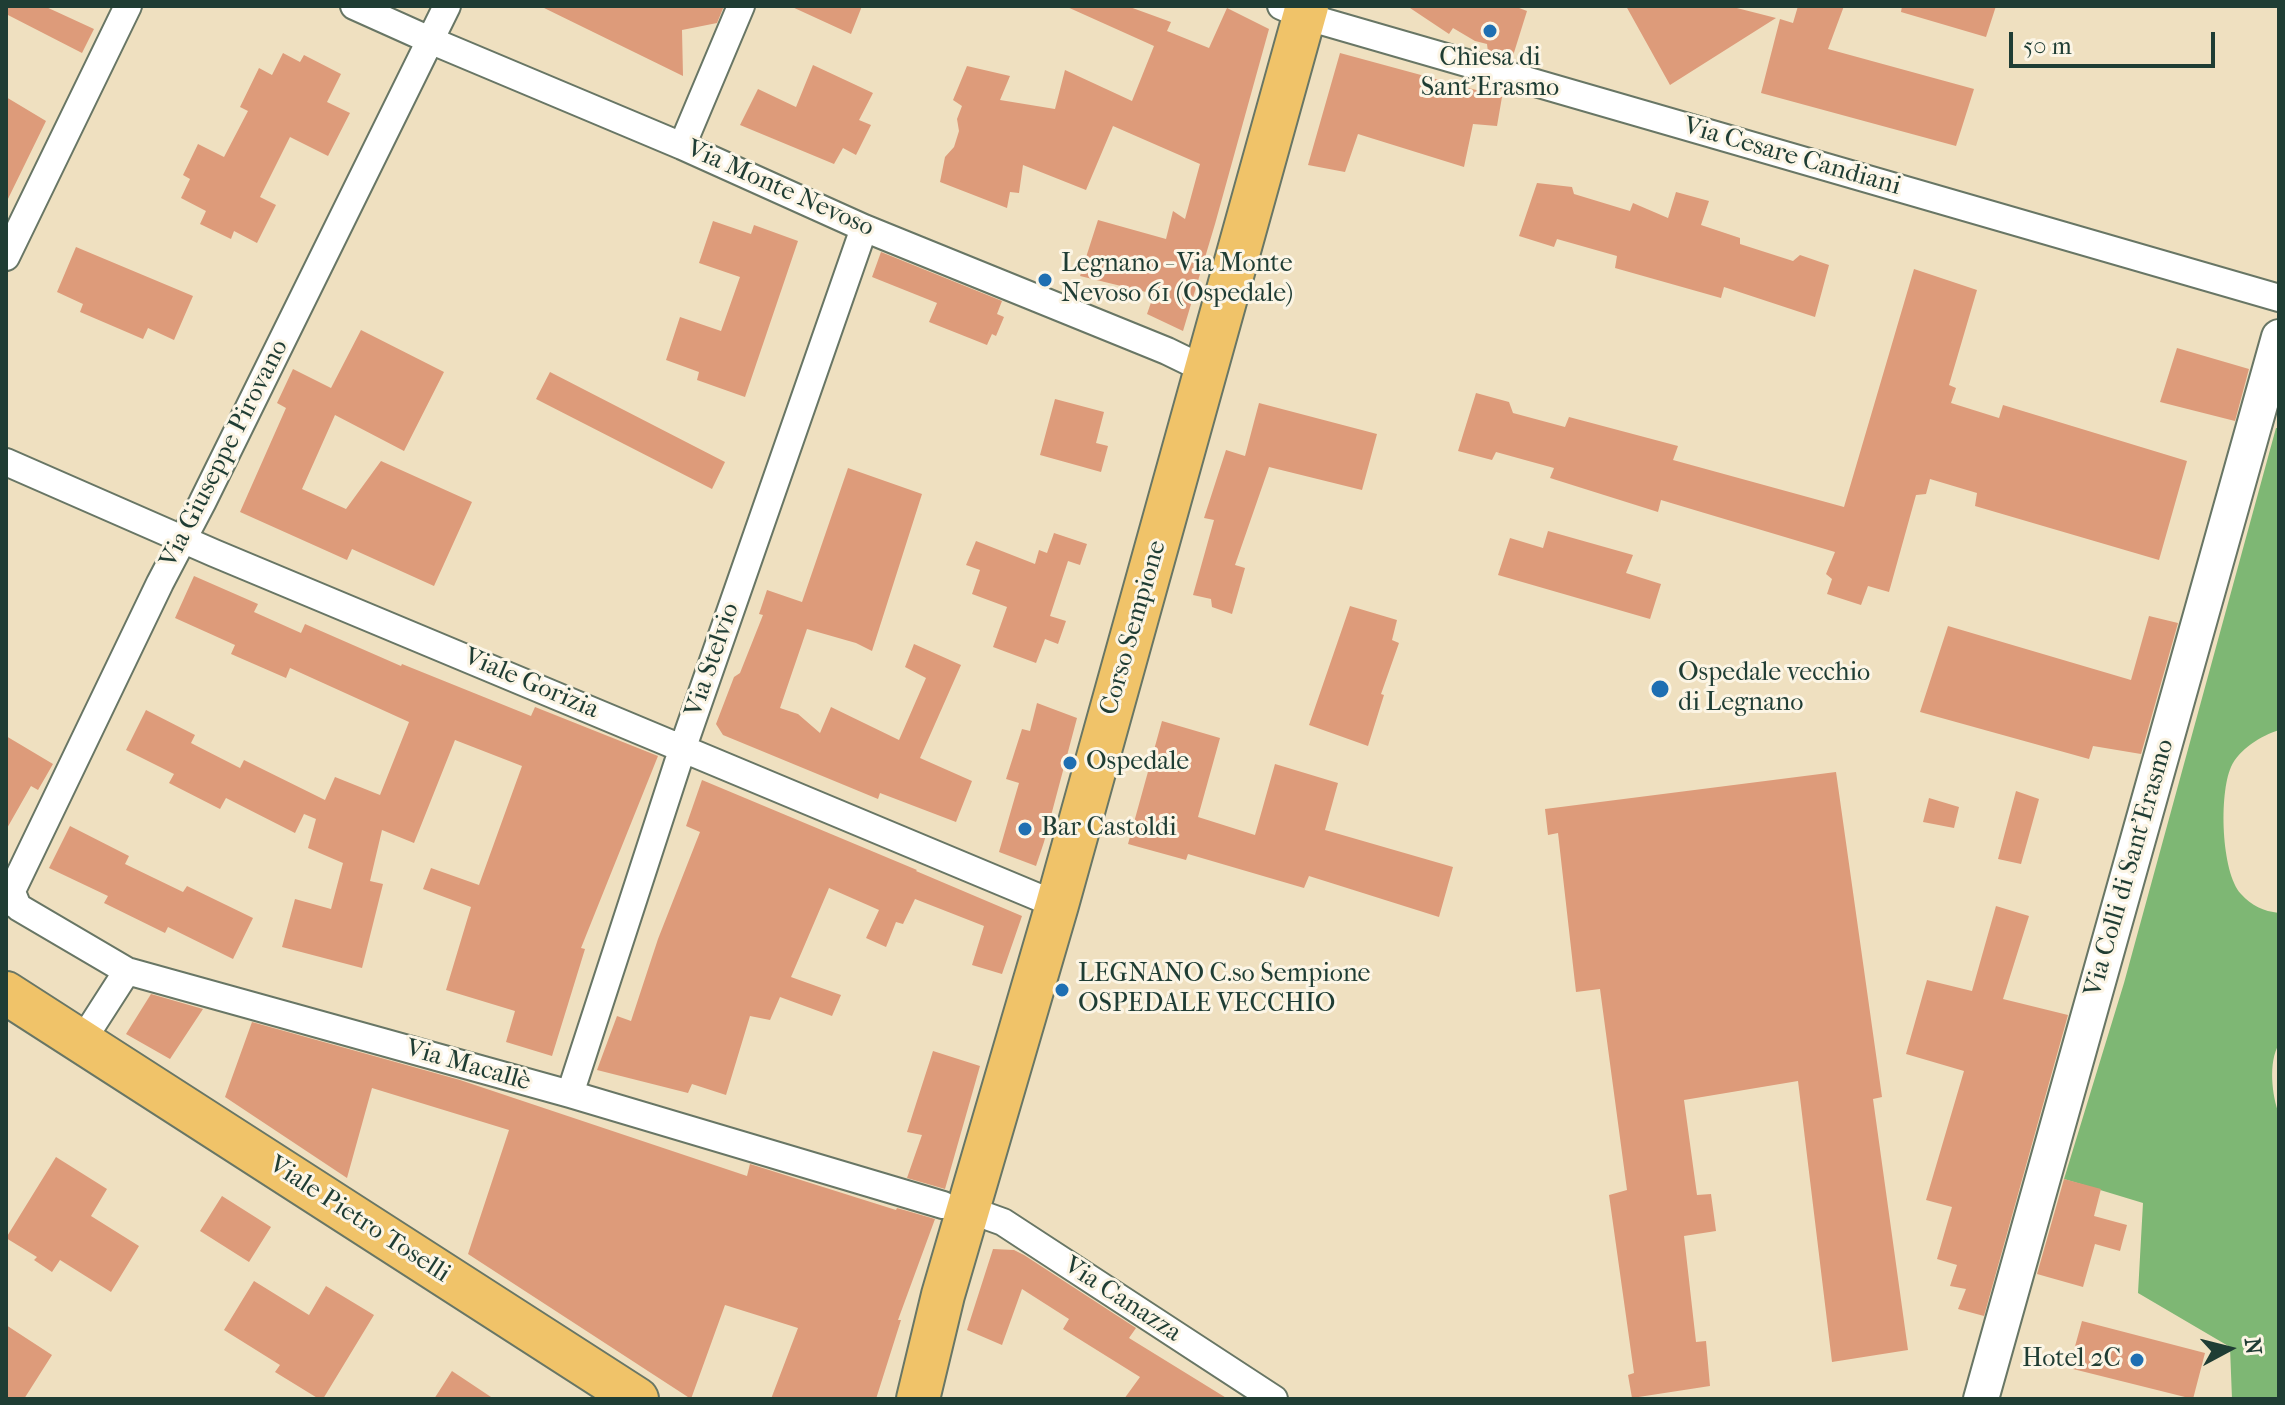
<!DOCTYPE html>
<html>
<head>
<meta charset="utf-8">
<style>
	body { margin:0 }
	#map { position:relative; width:2285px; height:1405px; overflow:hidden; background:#efe0c0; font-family:"IM FELL French Canon",serif }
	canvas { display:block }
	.frame { position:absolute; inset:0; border:8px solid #1f3d34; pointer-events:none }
	.north { position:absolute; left:2189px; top:1309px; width:80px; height:80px; -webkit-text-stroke:6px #fcf5e5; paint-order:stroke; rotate:83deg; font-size:22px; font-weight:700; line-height:32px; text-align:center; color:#1f3d34 }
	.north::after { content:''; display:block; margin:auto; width:28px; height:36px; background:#1f3d34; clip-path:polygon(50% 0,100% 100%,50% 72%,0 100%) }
	.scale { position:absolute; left:2009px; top:32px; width:206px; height:36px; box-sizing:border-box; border:4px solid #1f3d34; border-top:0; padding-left:10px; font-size:24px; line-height:28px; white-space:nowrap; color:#1f3d34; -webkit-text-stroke:6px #fcf5e5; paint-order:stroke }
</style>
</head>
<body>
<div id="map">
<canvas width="2285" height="1405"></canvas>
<div class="frame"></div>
<div class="north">N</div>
<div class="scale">50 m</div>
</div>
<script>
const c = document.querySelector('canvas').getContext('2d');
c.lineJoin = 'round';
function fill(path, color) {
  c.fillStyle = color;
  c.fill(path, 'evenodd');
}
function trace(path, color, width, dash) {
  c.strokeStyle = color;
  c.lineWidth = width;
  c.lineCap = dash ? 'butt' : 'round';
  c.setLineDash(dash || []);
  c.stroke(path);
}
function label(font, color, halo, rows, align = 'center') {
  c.font = font + ' "IM FELL French Canon",serif';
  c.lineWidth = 6;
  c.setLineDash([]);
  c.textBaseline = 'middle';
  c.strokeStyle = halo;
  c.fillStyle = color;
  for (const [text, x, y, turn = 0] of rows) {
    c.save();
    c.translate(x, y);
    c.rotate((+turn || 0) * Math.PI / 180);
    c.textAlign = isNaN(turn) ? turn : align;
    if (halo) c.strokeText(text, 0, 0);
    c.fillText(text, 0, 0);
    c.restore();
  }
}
fill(new Path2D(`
	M2276 428H2279V730C2261 736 2239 749 2231 767 2219 794 2221 872 2241 894 2252 906 2263 911 2279 913V1044C2268 1062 2272 1096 2279 1114V1399H2232L2230 1347 2138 1293 2143 1203 2064 1179 2124 983Z`), '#7eb774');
fill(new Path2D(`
	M6 6H44L94 29 82 53 6 14Z
	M540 6H724L717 23 682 30 683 76Z
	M790 6H862L851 34Z
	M1065 6H1127L1171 22 1167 31 1209 48 1227 8 1269 29 1215 224 1183 331 1147 314 1154 294 1080 276 1098 220 1166 239 1173 211 1185 219 1200 164 1113 126 1086 190 1023 165 1019 193 1010 192 1007 208 940 182 945 157 954 147 959 131 957 119 962 106 953 100 967 66 1010 76 1000 100 1055 109 1065 70 1132 101 1154 46Z
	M1407 6H1514L1527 11 1512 59 1488 52 1487 44 1475 41 1453 28 1449 34Z
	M1626 6H1729L1776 18 1670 85Z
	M1798 6H1844L1828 49 1974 89 1956 146 1761 93 1780 19 1793 23Z
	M1902 6H1996L1986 37 1901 12Z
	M283 53 300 62 304 55 341 74 327 102 350 113 328 156 290 137 260 197 276 205 257 243 234 231 231 239 200 224 206 211 181 198 190 179 183 175 198 144 224 157 248 111 240 107 259 68 272 75Z
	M1340 53 1502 97 1497 126 1473 124 1464 167 1358 134 1345 172 1308 165Z
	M813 65 873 93 859 120 871 125 856 155 843 148 834 164 740 125 758 89 796 107Z
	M6 97 46 121 6 203Z
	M1537 183 1572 187 1574 194 1630 211 1633 203 1668 218 1676 192 1709 201 1701 225 1740 238V244L1793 261 1800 255 1829 265 1815 317 1724 287 1721 298 1615 268 1617 256 1557 239 1554 247 1519 236Z
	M713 221 751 234 754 225 798 241 745 397 697 380 699 372 666 360 680 317 721 331 740 277 699 263Z
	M76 247 193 296 174 340 148 328 143 339 80 312 83 304 57 292Z
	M881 252 1002 301 997 314 1004 317 996 336 992 334 987 345 929 322 937 303 872 277Z
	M1914 269 1977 290 1949 385 1956 388 1951 403 1999 418 2003 405 2187 461 2159 560 1975 506 1977 493 1930 479 1926 494 1916 495 1889 592 1868 586 1861 605 1827 594 1832 579 1826 574 1835 552 1661 500 1658 512 1550 478 1554 468 1496 452 1492 460 1458 451 1476 393 1509 402 1513 413 1565 427 1569 417 1678 446 1673 460 1844 507Z
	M361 330 444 372 404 451 335 415 302 489 346 509 381 461 472 502 434 586 352 549 347 560 240 512 286 408 277 403 293 369 331 388Z
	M2177 348 2249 369 2235 421 2160 402Z
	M550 372 725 462 712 489 536 399Z
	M1055 399 1104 412 1096 443 1108 446 1101 472 1040 455Z
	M1259 403 1377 434 1362 490 1269 467 1235 565 1245 568 1232 614 1212 607 1211 599 1193 595 1214 520 1204 518 1226 450 1245 456Z
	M848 468 922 494 872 651 856 643 807 629 780 708 798 714 820 733 831 707 899 740 926 678 905 667 914 644 961 665 920 758 972 781 956 822 880 793 878 799 723 735 716 724 734 677 740 673 763 615 759 614 767 590 802 602Z
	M1548 531 1633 555 1626 573 1661 584 1650 619 1498 575 1510 538 1543 548Z
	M1054 533 1087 544 1080 565 1068 561 1050 616 1066 621 1058 644 1045 639 1036 663 993 647 1007 607 972 594 980 570 966 565 976 541 1035 564 1039 550 1047 553Z
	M194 576 258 604 254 612 301 633 305 624 401 666 402 664 531 716 535 707 658 756 581 948 585 949 552 1056 506 1042 515 1011 446 990 471 907 423 889 431 868 479 885 522 766 455 740 414 843 382 830 370 881 383 884 362 968 282 947 295 899 331 909 343 863 308 848 316 819 304 814 295 833 226 798 220 809 169 783 174 774 126 750 146 710 195 735 191 743 240 768 244 760 325 800 335 777 380 795 409 722 290 668 286 678 231 654 235 645 175 618Z
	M1350 606 1397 620 1392 640 1399 643 1381 694 1384 695 1368 746 1309 725Z
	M2149 616 2178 623 2141 754 2093 746 2089 759 1920 712 1948 626 2131 680Z
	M1037 703 1077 718 1044 842 1036 866 999 852 1019 783 1006 779 1022 729 1030 731Z
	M1162 721 1220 738 1198 817 1255 835 1275 764 1338 783 1325 830 1453 867 1439 917 1309 876 1304 888 1188 854 1186 860 1128 844Z
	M6 736 53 764 38 790 31 786 6 830Z
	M1836 772 1882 1097 1873 1099 1908 1350 1832 1362 1798 1081 1684 1100 1697 1195 1711 1194 1716 1231 1684 1236 1696 1342 1706 1341 1710 1386 1632 1398 1628 1375 1634 1373 1609 1195 1627 1190 1600 989 1576 992 1558 833 1548 835 1545 809Z
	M702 780 917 870 916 871 1022 916 1002 974 972 965 984 926 915 899 903 924 896 922 886 947 866 938 879 910 829 888 791 977 841 995 832 1016 780 997 770 1020 750 1016 726 1095 692 1084 688 1093 597 1070 617 1016 631 1021 658 939 700 832 686 826Z
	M2016 791 2039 799 2021 864 1998 859Z
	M1929 798 1959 807 1954 828 1923 822Z
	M70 826 129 856 125 864 183 892 187 886 253 918 233 959 168 927 165 933 104 903 108 896 49 868Z
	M1996 906 2029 916 2003 999 2068 1015 1984 1316 1958 1309 1966 1289 1950 1286 1957 1265 1937 1259 1952 1207 1926 1200 1964 1071 1906 1054 1927 980 1972 991Z
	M151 994 203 1009 170 1059 126 1034Z
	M252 1022 460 1080 747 1176 750 1164 896 1210 897 1208 935 1219 898 1320H901L876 1399H771L798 1328 725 1305 691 1399 468 1254 509 1130 372 1088 347 1178 225 1097Z
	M933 1051 980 1066 945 1189 907 1178 922 1135 907 1132Z
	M56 1157 107 1189 91 1216 139 1246 111 1292 60 1260 52 1272 34 1260 37 1257 6 1238Z
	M2064 1179 2101 1189 2094 1216 2127 1225 2120 1251 2095 1244 2083 1287 2037 1274Z
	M222 1196 271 1227 249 1262 200 1231Z
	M993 1249 1014 1250 1024 1255 1136 1328 1129 1338 1228 1399H1124L1140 1377 1063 1329 1069 1319 1022 1289 1002 1345 967 1330Z
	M254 1281 309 1315 326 1286 374 1315 323 1399H319L275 1372 280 1365 224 1330Z
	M2082 1321 2205 1353 2193 1399 2069 1368Z
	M6 1325 52 1355 24 1399H6Z
	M452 1371 494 1399H434Z`), '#dd9b7a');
const minor = new Path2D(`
	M354 6 432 41 682 146 864 228 1167 351 1206 370
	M1281 6 1304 16 2279 298
	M682 146 741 6
	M6 257 128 6
	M6 462 214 553 1057 905
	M12 892 18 907 127 971 570 1094 943 1205
	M6 903 160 583 202 503 447 6
	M82 1041 127 971
	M570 1094 683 747 864 228
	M967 1209 1003 1222 1274 1399`);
const tertiary = new Path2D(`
	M1981 1399 2279 337`);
const primary = new Path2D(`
	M6 993 637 1399
	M918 1399 943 1295 1057 905 1307 6`);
trace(minor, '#687665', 30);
trace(tertiary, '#687665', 38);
trace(primary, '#687665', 46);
trace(minor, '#fff', 26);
trace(tertiary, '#fff', 34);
trace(primary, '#f0c369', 42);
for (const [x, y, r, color] of [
	[1490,31,8,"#1f6fb2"],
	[1045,280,8,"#1f6fb2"],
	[1660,689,10,"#1f6fb2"],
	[1070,763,8,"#1f6fb2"],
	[1025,829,8,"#1f6fb2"],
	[1062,990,8,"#1f6fb2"],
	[2137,1360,8,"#1f6fb2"]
]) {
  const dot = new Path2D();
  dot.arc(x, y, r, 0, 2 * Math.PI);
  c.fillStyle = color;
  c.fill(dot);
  trace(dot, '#fcf5e5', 3);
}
label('26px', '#1f3d34', '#fcf5e5', [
	["Chiesa di",1490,59,"center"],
	["Sant'Erasmo",1490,89,"center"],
	["Legnano - Via Monte",1061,265],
	["Nevoso 61 (Ospedale)",1061,295],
	["Ospedale vecchio",1678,674],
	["di Legnano",1678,704],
	["Ospedale",1086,763],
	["Bar Castoldi",1041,829],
	["LEGNANO C.so Sempione",1078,975],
	["OSPEDALE VECCHIO",1078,1005],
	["Hotel 2C",2121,1360,"right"]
], 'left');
label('26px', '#1f3d34', '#fcf5e5', [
	["Via Cesare Candiani",1792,157,16],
	["Via Monte Nevoso",780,189,24],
	["Via Giuseppe Pirovano",225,454,-63],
	["Corso Sempione",1134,628,-74],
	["Via Stelvio",713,660,-71],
	["Viale Gorizia",531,684,23],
	["Via Colli di Sant'Erasmo",2130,868,-74],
	["Via Macallè",468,1066,16],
	["Viale Pietro Toselli",359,1220,33],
	["Via Canazza",1122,1300,33]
]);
</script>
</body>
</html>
